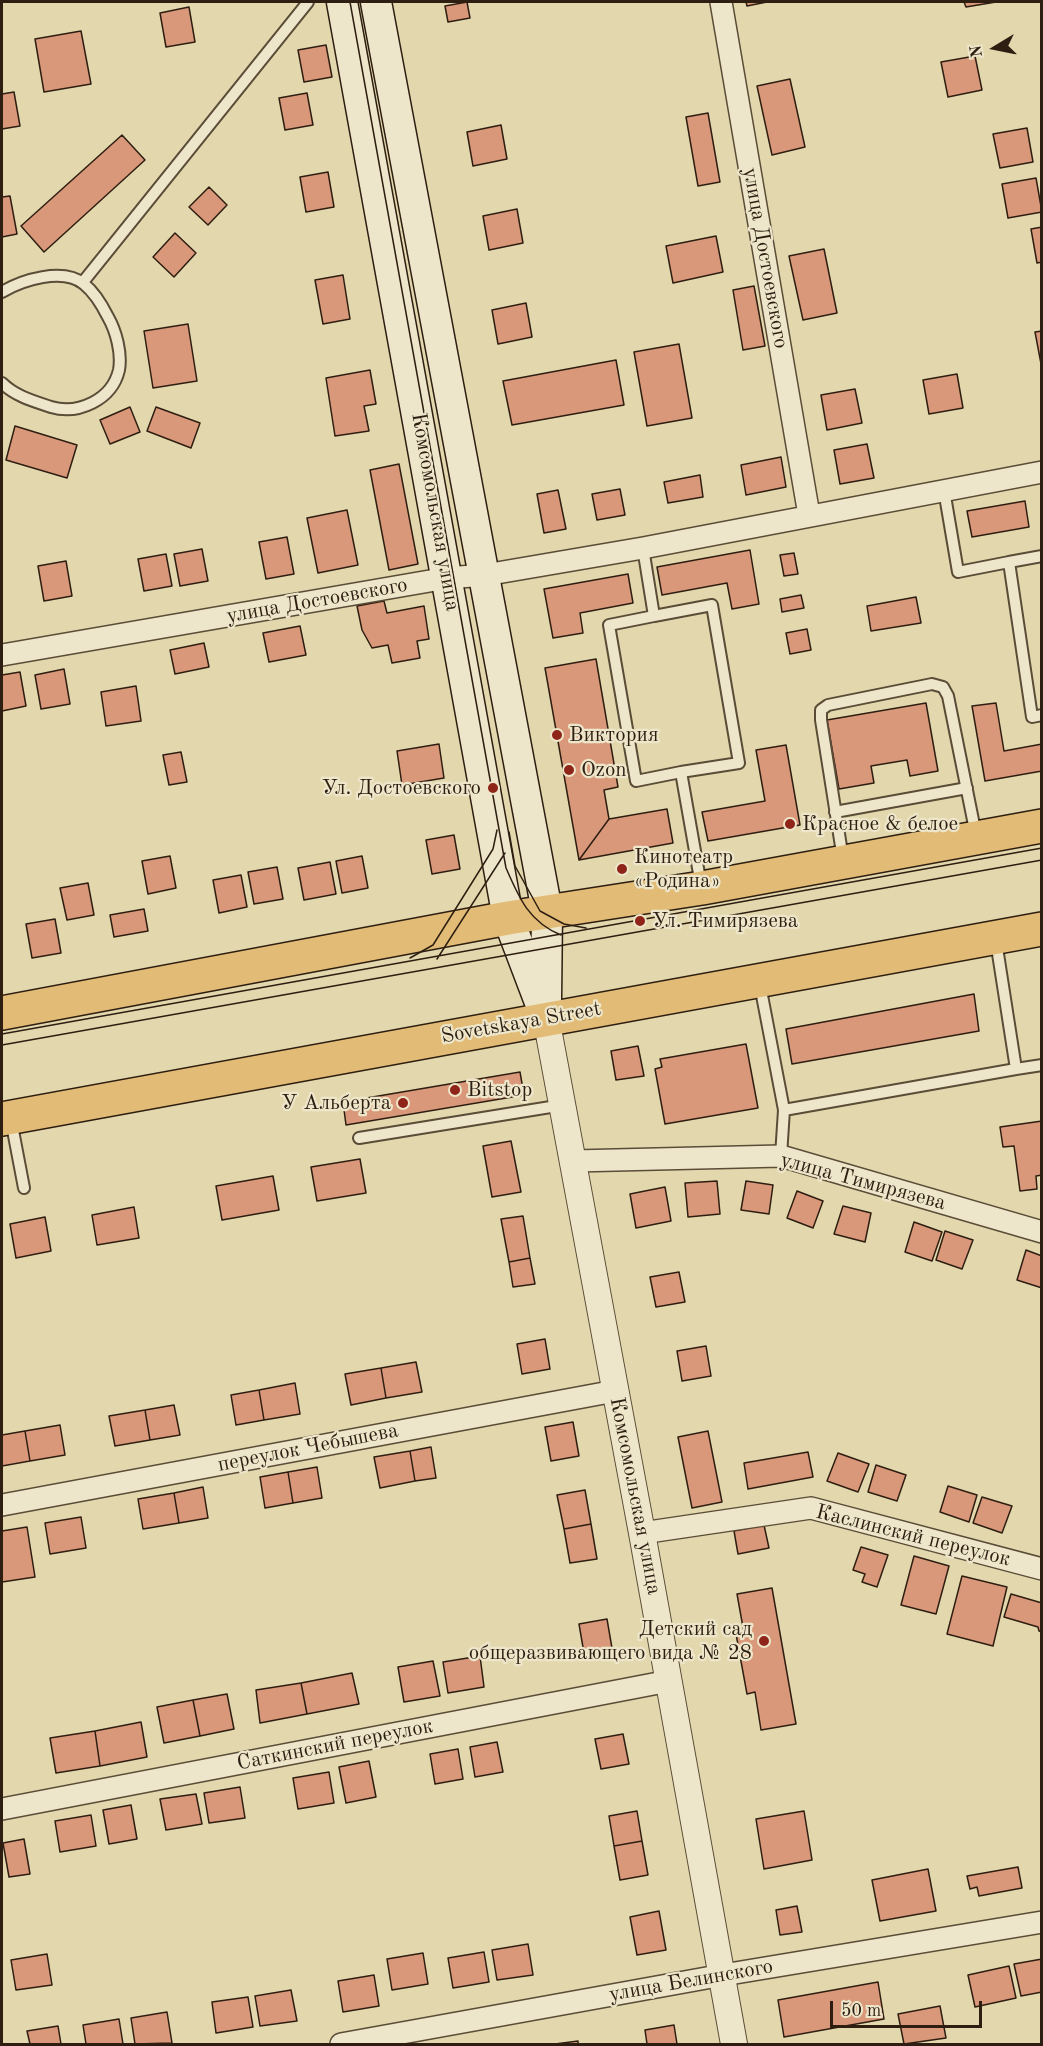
<!DOCTYPE html>
<html>
<head>
<meta charset="utf-8">
<style>
	body { margin:0 }
	#map { position:relative; width:1043px; height:2046px; overflow:hidden; background:#e3d8ad; font-family:"Old Standard TT",serif }
	canvas { display:block }
	.frame { position:absolute; inset:0; border:3px solid #2e1e11; pointer-events:none }
	.north { position:absolute; left:965px; top:18px; width:60px; height:60px; -webkit-text-stroke:4px #ede6ca; paint-order:stroke; rotate:260deg; font-size:16px; font-weight:700; line-height:24px; text-align:center; color:#2e1e11 }
	.north::after { content:''; display:block; margin:auto; width:21px; height:27px; background:#2e1e11; clip-path:polygon(50% 0,100% 100%,50% 72%,0 100%) }
	.scale { position:absolute; left:830px; top:2001px; width:152px; height:27px; box-sizing:border-box; border:3px solid #2e1e11; border-top:0; padding-left:8px; font-size:18px; line-height:21px; white-space:nowrap; color:#2e1e11; -webkit-text-stroke:4px #ede6ca; paint-order:stroke }
</style>
</head>
<body>
<div id="map">
<canvas width="1043" height="2046"></canvas>
<div class="frame"></div>
<div class="north">N</div>
<div class="scale">50 m</div>
</div>
<script>
const c = document.querySelector('canvas').getContext('2d');
c.lineJoin = 'round';
function fill(path, color) {
  c.fillStyle = color;
  c.fill(path, 'evenodd');
}
function trace(path, color, width, dash) {
  c.strokeStyle = color;
  c.lineWidth = width;
  c.lineCap = dash ? 'butt' : 'round';
  c.setLineDash(dash || []);
  c.stroke(path);
}
function label(font, color, halo, rows, align = 'center') {
  c.font = font + ' "Old Standard TT",serif';
  c.lineWidth = 4.5;
  c.setLineDash([]);
  c.textBaseline = 'middle';
  c.strokeStyle = halo;
  c.fillStyle = color;
  for (const [text, x, y, turn = 0] of rows) {
    c.save();
    c.translate(x, y);
    c.rotate((+turn || 0) * Math.PI / 180);
    c.textAlign = isNaN(turn) ? turn : align;
    if (halo) c.strokeText(text, 0, 0);
    c.fillText(text, 0, 0);
    c.restore();
  }
}
const building = new Path2D(`
	M467 2 470 18 448 22 445 6Z
	M746 2H767L747 6Z
	M964 2H996L966 7Z
	M189 7 195 42 166 47 160 13Z
	M81 31 91 84 44 92 35 39Z
	M326 45 332 77 304 82 298 50Z
	M975 56 982 90 948 97 941 62Z
	M790 79 805 147 772 155 757 86Z
	M14 92 20 126 2 129V94Z
	M307 93 313 125 285 130 279 98Z
	M708 113 720 182 698 186 686 117Z
	M501 125 507 159 473 166 467 132Z
	M1027 128 1033 162 1000 168 993 134Z
	M122 135 145 160 44 252 21 226Z
	M328 172 334 207 306 212 300 177Z
	M1036 178 1042 212 1008 218 1002 184Z
	M209 187 227 205 208 225 189 207Z
	M10 196 17 234 2 237V197Z
	M517 209 523 243 489 250 483 216Z
	M1042 227V262L1037 263 1031 229Z
	M175 233 196 253 174 277 153 257Z
	M716 236 723 272 673 283 666 246Z
	M824 249 837 313 803 320 789 256Z
	M343 275 350 319 323 324 315 280Z
	M754 286 765 346 743 350 733 290Z
	M526 303 532 337 498 344 492 310Z
	M188 324 197 381 153 388 144 331Z
	M1042 331V369L1035 332Z
	M679 344 692 418 647 426 634 352Z
	M616 360 624 405 512 425 503 381Z
	M370 370 376 404 364 406 369 431 335 436 326 378Z
	M957 374 963 408 929 414 923 380Z
	M855 389 862 423 827 430 821 395Z
	M130 407 140 432 110 444 100 420Z
	M156 407 200 423 191 448 147 431Z
	M15 426 77 445 67 478 6 460Z
	M867 444 874 478 840 484 834 450Z
	M781 457 786 487 746 495 741 465Z
	M399 464 418 564 389 570 370 470Z
	M700 475 703 497 668 503 664 482Z
	M620 489 625 515 597 520 592 494Z
	M558 490 566 529 544 533 537 494Z
	M1025 501 1029 527 972 537 967 511Z
	M347 510 358 565 318 573 307 518Z
	M287 537 294 574 266 579 259 542Z
	M202 549 208 581 180 586 174 554Z
	M750 550 759 604 732 609 727 583 662 595 657 567Z
	M794 553 798 574 784 576 780 555Z
	M166 554 172 586 144 591 138 559Z
	M66 561 72 596 44 601 38 566Z
	M628 574 633 603 580 613 583 633 553 638 544 589Z
	M801 595 804 608 782 612 780 599Z
	M916 597 921 623 871 631 867 606Z
	M384 601 387 613 424 606 429 639 417 641 420 658 392 663 388 645 372 648 362 630 357 606Z
	M300 626 306 655 269 662 263 633Z
	M807 629 811 650 790 654 786 633Z
	M204 643 209 667 175 674 170 650Z
	M596 659 618 787 604 790 609 819 579 860 545 668Z
	M64 669 70 704 41 709 35 675Z
	M20 672 26 706 2 711V675Z
	M136 686 141 721 106 726 101 692Z
	M926 703 938 771 910 776 907 760 871 766 874 783 839 789 827 720Z
	M996 703 1004 751 1042 744V771L985 781 972 706Z
	M439 744 444 778 402 785 397 751Z
	M786 745 800 825 708 841 702 812 765 801 756 750Z
	M181 752 187 782 169 785 163 755Z
	M667 809 673 843 579 860 609 819Z
	M454 835 460 869 432 874 426 840Z
	M170 856 176 888 148 894 142 861Z
	M362 856 368 888 342 893 336 861Z
	M330 862 336 894 304 900 298 868Z
	M277 867 283 899 254 904 248 872Z
	M241 875 247 907 219 913 213 880Z
	M88 883 94 915 67 920 60 888Z
	M144 909 148 931 114 937 110 915Z
	M55 919 61 953 32 958 26 924Z
	M974 994 979 1031 792 1064 786 1029Z
	M746 1044 758 1108 665 1124 655 1069 662 1067 660 1059Z
	M638 1046 644 1076 616 1080 611 1051Z
	M520 1072 524 1095 346 1125 343 1102Z
	M1042 1121V1175L1036 1176 1037 1189 1020 1191 1014 1146 1003 1147 1000 1127Z
	M511 1141 521 1192 492 1197 483 1146Z
	M360 1159 366 1193 317 1201 311 1167Z
	M273 1176 279 1210 222 1220 216 1186Z
	M717 1181 720 1214 688 1217 685 1183Z
	M746 1181 773 1185 769 1214 741 1210Z
	M665 1187 671 1221 636 1228 630 1194Z
	M797 1191 823 1201 813 1228 787 1218Z
	M843 1206 871 1213 865 1242 834 1234Z
	M134 1207 139 1238 97 1245 92 1215Z
	M523 1216 530 1258 509 1262 501 1219Z
	M45 1217 51 1251 16 1258 10 1224Z
	M914 1222 942 1232 932 1261 905 1252Z
	M945 1231 973 1240 962 1269 936 1260Z
	M1026 1250 1042 1256V1288L1017 1280Z
	M530 1258 535 1284 513 1287 509 1262Z
	M679 1272 685 1302 656 1307 650 1277Z
	M545 1339 550 1369 522 1374 517 1344Z
	M706 1346 711 1376 682 1381 677 1351Z
	M416 1362 422 1392 386 1398 381 1368Z
	M381 1368 386 1398 351 1405 345 1374Z
	M295 1383 300 1414 264 1420 259 1390Z
	M259 1390 264 1420 236 1425 231 1395Z
	M174 1405 180 1435 150 1440 145 1410Z
	M145 1410 150 1440 115 1446 109 1416Z
	M573 1422 579 1456 551 1461 545 1427Z
	M60 1425 65 1455 30 1461 25 1431Z
	M25 1431 30 1461 2 1466V1435Z
	M708 1431 722 1502 692 1508 678 1437Z
	M431 1447 436 1478 415 1481 410 1451Z
	M410 1451 415 1481 380 1488 374 1457Z
	M808 1452 813 1477 748 1489 744 1463Z
	M838 1453 869 1464 858 1492 827 1481Z
	M876 1465 906 1475 897 1501 868 1492Z
	M317 1467 322 1498 293 1503 288 1472Z
	M288 1472 293 1503 265 1508 260 1477Z
	M948 1486 977 1495 969 1522 940 1512Z
	M203 1487 208 1518 179 1523 174 1493Z
	M585 1490 591 1524 564 1529 557 1495Z
	M174 1493 179 1523 143 1529 138 1499Z
	M982 1497 1012 1506 1002 1533 973 1523Z
	M81 1517 86 1548 50 1554 45 1523Z
	M591 1524 597 1559 570 1563 564 1529Z
	M764 1525 769 1548 738 1554 734 1531Z
	M27 1527 35 1577 2 1582V1531Z
	M861 1547 888 1555 877 1587 862 1582 865 1574 853 1570Z
	M914 1556 949 1566 936 1614 901 1605Z
	M962 1576 1007 1587 993 1646 947 1634Z
	M772 1588 796 1724 761 1730 755 1692 747 1694 736 1634 744 1633 737 1594Z
	M1011 1594 1042 1603V1632L1039 1631 1038 1627 1004 1617Z
	M607 1619 613 1654 585 1659 579 1624Z
	M480 1656 484 1687 448 1693 443 1662Z
	M433 1661 440 1696 404 1702 398 1667Z
	M352 1673 359 1704 307 1714 301 1683Z
	M301 1683 307 1714 260 1723 256 1690Z
	M227 1694 234 1729 200 1736 193 1700Z
	M193 1700 200 1736 164 1743 157 1707Z
	M141 1722 147 1757 100 1766 95 1731Z
	M95 1731 100 1766 56 1773 50 1738Z
	M623 1734 629 1764 601 1769 595 1739Z
	M497 1742 503 1772 475 1777 470 1747Z
	M458 1749 463 1779 435 1784 430 1754Z
	M369 1761 376 1797 346 1803 339 1767Z
	M329 1772 334 1803 298 1809 293 1778Z
	M240 1787 245 1818 209 1823 204 1793Z
	M196 1794 202 1824 166 1830 160 1799Z
	M131 1805 137 1839 109 1844 103 1810Z
	M637 1811 642 1841 614 1846 609 1816Z
	M804 1811 812 1860 764 1869 756 1819Z
	M91 1815 96 1846 60 1852 55 1821Z
	M24 1839 30 1874 9 1877 3 1843Z
	M642 1841 648 1875 620 1880 614 1846Z
	M1018 1867 1022 1888 979 1896 977 1887 970 1889 967 1876Z
	M928 1869 936 1911 880 1921 872 1880Z
	M797 1906 802 1932 780 1935 776 1910Z
	M659 1911 666 1950 637 1955 630 1917Z
	M528 1944 533 1975 497 1980 492 1950Z
	M484 1952 489 1982 453 1988 448 1958Z
	M423 1953 428 1984 392 1990 387 1959Z
	M47 1954 52 1985 16 1990 11 1960Z
	M1042 1959V1992L1021 1996 1014 1964Z
	M1009 1966 1016 1998 975 2007 968 1975Z
	M374 1975 379 2006 343 2012 338 1981Z
	M878 1982 884 2019 784 2037 778 2000Z
	M291 1990 297 2021 260 2026 255 1996Z
	M248 1997 253 2027 216 2033 212 2002Z
	M940 2006 946 2038 904 2044 898 2014Z
	M167 2012 172 2043 135 2044 131 2018Z
	M119 2019 123 2044H86L83 2025Z
	M674 2025 677 2044H647L645 2030Z
	M58 2026 61 2044H30L27 2031Z
	M578 2041V2044H555Z`);
fill(building, '#da987a');
trace(building, '#2e1e11', 1.5);
const service = new Path2D(`
	M83 282 308 2
	M2 292C22 280 63 267 84 284 94 292 102 305 108 317 116 331 122 353 119 370 112 400 78 415 51 407 33 401 15 396 2 383
	M944 490 958 572 1009 562
	M643 548 654 616 609 625 636 781 681 772
	M1042 556 1009 562 1032 717 1042 715
	M654 616 712 605 739 763 681 772 701 885
	M835 812 967 788
	M843 859 821 720V710L828 705 932 684 943 687 948 696 976 835
	M996 941 1016 1069 1042 1065
	M760 985 784 1110 781 1156
	M784 1110 1016 1069
	M11 1120 24 1188
	M359 1138 563 1105`);
const minor = new Path2D(`
	M721 2 809 515
	M2 655 447 578 485 575 643 548 1042 472
	M574 1161 781 1156 1042 1232
	M2 1505 615 1391
	M642 1533 811 1508 1042 1569
	M2 1809 669 1681
	M341 2044 723 1975 1042 1922`);
const tertiary = new Path2D(`
	M546 1018 642 1533 734 2044`);
const secondary = new Path2D(`
	M342 2 508 918 546 1018
	M376 2 547 911 546 1000`);
const primary = new Path2D(`
	M2 1013 508 918 702 888 1042 826
	M2 1119 1042 929`);
trace(service, '#5b4c38', 14);
trace(minor, '#5b4c38', 24);
trace(tertiary, '#5b4c38', 28);
trace(secondary, '#2e1e11', 33);
trace(primary, '#2e1e11', 36);
trace(service, '#ede6ca', 10);
trace(minor, '#ede6ca', 21);
trace(tertiary, '#ede6ca', 26);
trace(secondary, '#ede6ca', 30);
trace(primary, '#e2bc76', 33);
trace(new Path2D(`
	M350 2 506 868C519 898 529 922 561 935
	M509 832 515 866 540 911 564 924 586 928
	M410 958 433 945 493 849 497 830
	M437 959 505 853
	M2 1034 1042 848
	M2 1045 1042 860`), '#2e1e11', 1.5);
for (const [x, y, r, color] of [
	[557,735,6,"#8f2418"],
	[569,770,6,"#8f2418"],
	[493,788,6,"#8f2418"],
	[790,824,6,"#8f2418"],
	[622,869,6,"#8f2418"],
	[640,921,6,"#8f2418"],
	[455,1090,6,"#8f2418"],
	[403,1103,6,"#8f2418"],
	[764,1641,6,"#8f2418"]
]) {
  const dot = new Path2D();
  dot.arc(x, y, r, 0, 2 * Math.PI);
  c.fillStyle = color;
  c.fill(dot);
  trace(dot, '#ede6ca', 2);
}
label('21px', '#2e1e11', '#ede6ca', [
	["улица Достоевского",765,258,80],
	["Комсомольская улица",435,512,80],
	["улица Достоевского",317,601,-10],
	["Sovetskaya Street",521,1023,-10],
	["улица Тимирязева",863,1182,15],
	["переулок Чебышева",308,1448,-11],
	["Комсомольская улица",635,1496,79],
	["Каслинский переулок",913,1536,14],
	["Саткинский переулок",335,1745,-11],
	["улица Белинского",691,1981,-10]
]);
label('21px', '#2e1e11', '#ede6ca', [
	["Виктория",569,735],
	["Ozon",581,770],
	["Ул. Достоевского",481,788,"right"],
	["Красное & белое",802,824],
	["Кинотеатр",634,857],
	["«Родина»",634,881],
	["Ул. Тимирязева",652,921],
	["Bitstop",467,1090],
	["У Альберта",391,1103,"right"],
	["Детский сад",752,1629,"right"],
	["общеразвивающего вида № 28",752,1653,"right"]
], 'left');
</script>
</body>
</html>
